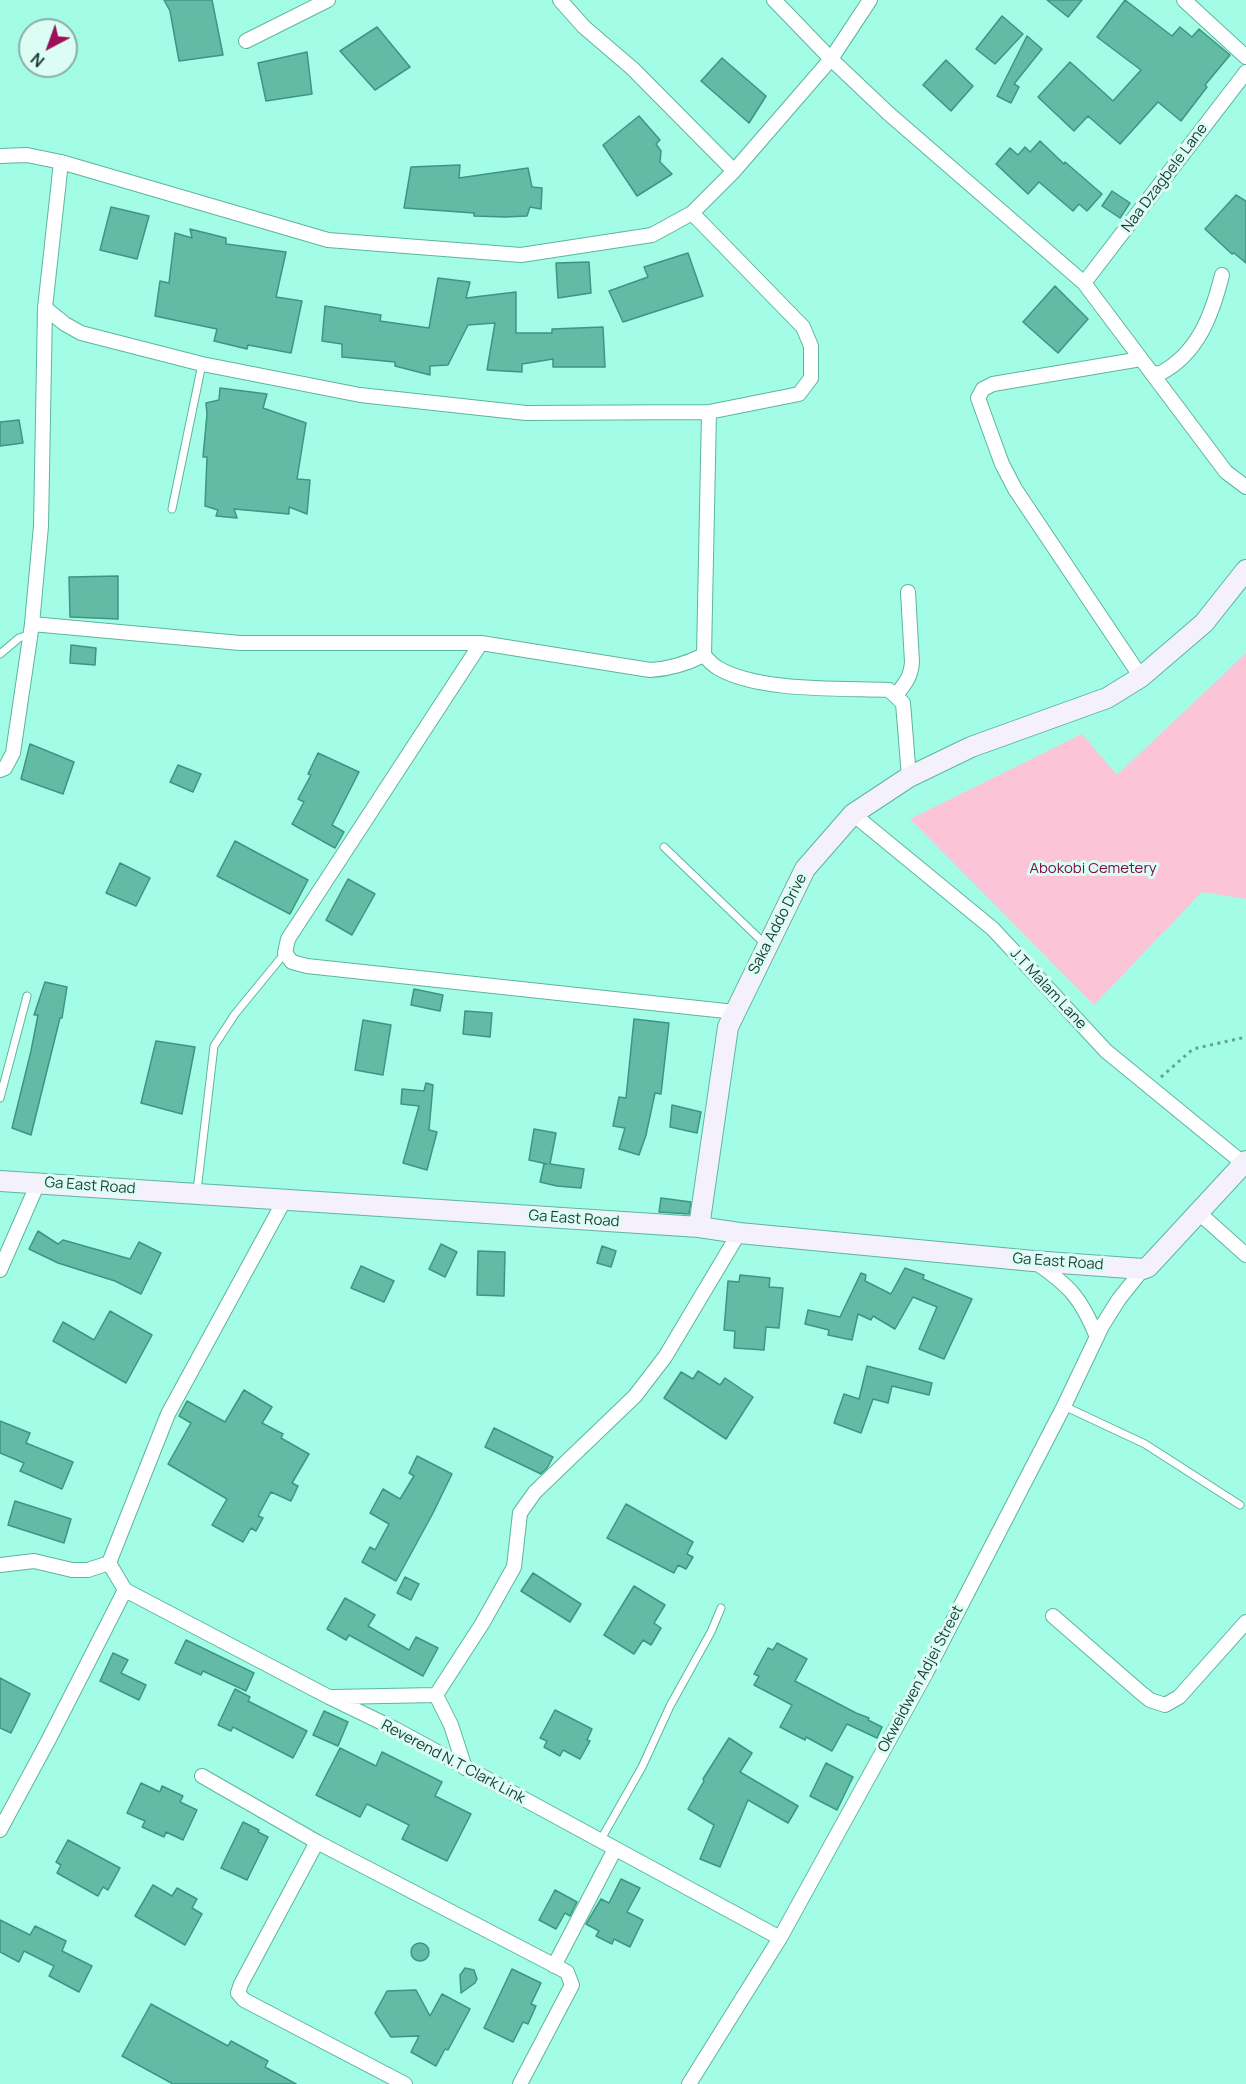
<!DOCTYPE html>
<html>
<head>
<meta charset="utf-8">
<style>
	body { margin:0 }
	#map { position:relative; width:1246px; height:2084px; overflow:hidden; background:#a3fce6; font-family:Manrope,sans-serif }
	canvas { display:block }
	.north { position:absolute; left:18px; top:18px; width:60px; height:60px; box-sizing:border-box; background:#dcfdf4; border:2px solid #8cafa6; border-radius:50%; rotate:221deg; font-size:16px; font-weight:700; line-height:24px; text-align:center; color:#153a32 }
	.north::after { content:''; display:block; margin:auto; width:21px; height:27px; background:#9e0f5a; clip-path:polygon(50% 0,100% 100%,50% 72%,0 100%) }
</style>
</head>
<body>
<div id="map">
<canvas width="1246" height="2084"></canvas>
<div class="north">N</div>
</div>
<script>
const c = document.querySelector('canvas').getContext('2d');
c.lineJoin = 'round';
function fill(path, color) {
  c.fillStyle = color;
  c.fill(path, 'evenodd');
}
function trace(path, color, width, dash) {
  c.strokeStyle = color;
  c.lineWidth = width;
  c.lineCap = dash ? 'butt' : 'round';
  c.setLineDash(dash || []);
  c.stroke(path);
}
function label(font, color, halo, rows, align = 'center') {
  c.font = font + ' Manrope,sans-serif';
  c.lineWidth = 6;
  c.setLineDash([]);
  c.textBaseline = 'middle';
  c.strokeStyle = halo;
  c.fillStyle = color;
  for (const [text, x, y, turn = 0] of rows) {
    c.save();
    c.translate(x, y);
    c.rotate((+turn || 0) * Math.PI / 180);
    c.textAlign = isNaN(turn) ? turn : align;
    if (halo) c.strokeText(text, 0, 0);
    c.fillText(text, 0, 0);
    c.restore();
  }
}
fill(new Path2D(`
	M1246 653V899L1202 892 1094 1005 910 819 1082 734 1117 775Z`), '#fcc4d7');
const building = new Path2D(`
	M164 0H212L223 55 179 61 170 11Z
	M1047 0H1082L1068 17Z
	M1125 0 1172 36 1180 27 1192 37 1199 29 1230 55 1205 85 1207 87 1181 121 1158 102 1120 144 1088 116 1074 131 1038 97 1070 62 1113 101 1141 70 1097 37Z
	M1002 16 1023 34 995 64 976 49Z
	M377 27 410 67 375 90 340 51Z
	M1027 36 1042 49 1014 84 1019 87 1011 103 997 96Z
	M307 52 312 94 266 101 258 63Z
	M722 58 766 96 749 123 701 81Z
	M946 60 973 86 951 111 923 85Z
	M639 116 660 140 656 144 661 151 660 162 672 174 637 196 603 145Z
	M1040 141 1064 164 1065 162 1102 194 1087 211 1079 204 1073 211 1039 182 1028 194 996 164 1010 148 1018 155 1025 147 1030 152Z
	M460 165 459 178 528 168 532 187 542 188 541 209 530 207 527 216 505 217 474 216V213L404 208 411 167Z
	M1112 191 1130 203 1120 218 1102 206Z
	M1236 195 1246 201V263L1234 253 1232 254 1205 229Z
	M111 207 149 216 137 259 100 250Z
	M190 229 226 238V244L286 252 276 297 302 301 291 353 248 345 247 349 214 341 217 329 155 316 160 281 169 283 175 233 192 238Z
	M688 253 703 296 623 322 609 291 648 277 644 267Z
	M589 262 591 293 558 298 556 263Z
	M438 278 470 282 466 298 516 292V333H552V329L603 327 605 367H553V359L522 364V372L487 370 495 323 468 325 448 365 430 366V375L395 366V362L342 357V344L322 341 325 306 381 315 380 321 429 328Z
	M1055 286 1088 319 1058 353 1023 322Z
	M220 388 267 394 263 408 306 423 297 479 310 480 307 514 289 507V514L234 509 237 518 216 516 218 510 205 506 207 457H203L207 414 206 403 219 400Z
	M19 420 23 443 0 446V422Z
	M118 576V619L70 617 69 577Z
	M71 645 96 648 95 665 70 663Z
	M30 744 74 762 63 794 21 779Z
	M318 753 359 772 332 825 344 832 335 848 292 824 304 802 298 799 311 775 308 774Z
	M178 765 201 774 193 792 170 782Z
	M235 841 308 880 290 914 217 876Z
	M120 863 150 878 136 906 106 893Z
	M348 879 375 894 352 935 326 920Z
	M45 982 67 987 62 1018H60L31 1135 12 1128 31 1051 38 1015H34Z
	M414 989 443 995 440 1011 411 1005Z
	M465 1011 492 1013 490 1037 463 1034Z
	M634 1019 669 1023 661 1094 655 1093 646 1135 639 1155 619 1149 625 1128 613 1126 619 1097 626 1098Z
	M363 1020 391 1025 383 1075 355 1070Z
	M156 1041 195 1047 182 1114 141 1103Z
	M426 1083 433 1085 429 1130 437 1132 427 1170 403 1163 419 1106 401 1104 402 1089 424 1091Z
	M672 1105 701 1112 697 1133 670 1127Z
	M534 1129 556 1133 550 1164 584 1169 581 1188 557 1186 540 1182 544 1164H547L529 1160Z
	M661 1198 691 1202 689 1214 659 1212Z
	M38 1231 58 1244 63 1240 130 1259 139 1242 161 1253 141 1294 115 1281 58 1263 29 1249Z
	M441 1244 457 1252 445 1277 429 1269Z
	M602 1246 616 1251 611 1267 597 1263Z
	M478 1251 505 1252 504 1296 477 1295Z
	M361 1266 394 1281 384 1302 351 1288Z
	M905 1268 924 1275 923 1279 972 1299 944 1359 919 1349 937 1307 913 1297 895 1329 873 1316 871 1320 858 1314 852 1340 828 1335 829 1330 805 1324 808 1310 840 1317 861 1273 866 1275 865 1281 891 1294Z
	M740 1275 770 1278 769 1287 783 1288 779 1328 766 1327 764 1350 734 1348 735 1331 724 1330 728 1281 739 1282Z
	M110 1311 152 1335 126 1383 53 1341 63 1322 94 1340Z
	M867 1366 932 1383 929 1395 892 1386 888 1403 873 1399 861 1433 834 1423 844 1394 859 1399Z
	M698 1371 720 1385 725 1378 753 1397 726 1439 664 1398 681 1372 693 1379Z
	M244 1390 272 1407 262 1423 283 1434 281 1438 309 1454 292 1483 298 1486 291 1501 271 1492 258 1516 263 1518 256 1531 251 1528 243 1542 212 1525 227 1499 168 1464 191 1423 179 1416 187 1401 225 1422Z
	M0 1421 30 1433 26 1443 73 1462 62 1489 20 1471 24 1463 0 1453Z
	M494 1428 553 1457 547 1468 541 1474 485 1447Z
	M417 1456 452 1474 433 1513 396 1581 362 1562 370 1547 375 1550 389 1524 370 1513 383 1489 400 1499 414 1476 409 1473Z
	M15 1501 71 1519 64 1543 8 1525Z
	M626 1504 693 1542 687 1554 693 1557 686 1569 678 1565 674 1573 607 1538Z
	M533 1573 581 1604 570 1622 521 1591Z
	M405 1577 419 1584 411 1600 397 1593Z
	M634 1586 665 1605 654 1623 661 1628 651 1645 643 1640 634 1654 604 1635Z
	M345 1598 375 1615 368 1626 409 1650 416 1637 438 1648 423 1676 349 1635 346 1640 327 1629Z
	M186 1640 254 1673 246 1691 203 1671 201 1675 175 1663Z
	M777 1643 807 1659 795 1681 856 1713 869 1718 868 1720 882 1727 877 1738 847 1724 832 1751 806 1737 805 1740 780 1727 792 1705 754 1685 759 1676 754 1674 768 1648 773 1650Z
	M113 1653 128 1660 121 1673 146 1685 139 1700 100 1681Z
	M0 1678 30 1694 11 1733 0 1728Z
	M235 1689 250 1697 248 1701 307 1731 293 1758 233 1727 231 1731 218 1725Z
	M555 1710 592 1729 587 1740 590 1741 580 1759 563 1750 560 1756 544 1747 547 1741 540 1738Z
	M324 1711 348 1722 338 1746 313 1735Z
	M729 1738 752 1753 740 1772 798 1806 788 1823 748 1800 720 1867 700 1859 714 1825 688 1809 704 1781 703 1779Z
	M340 1748 376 1766 382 1752 442 1782 435 1796 471 1814 447 1861 402 1839 409 1825 367 1804 360 1817 316 1795Z
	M826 1763 853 1777 837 1810 810 1796Z
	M141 1783 160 1792 162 1786 183 1796 180 1802 197 1810 183 1840 166 1832 164 1837 142 1827 145 1821 127 1813Z
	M243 1822 259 1830 258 1832 268 1837 247 1880 221 1868Z
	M68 1840 120 1868 108 1890 103 1887 98 1896 57 1873 61 1865 56 1862Z
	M621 1879 640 1888 627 1912 643 1920 630 1947 614 1939 612 1944 596 1936 599 1931 586 1924 601 1899 609 1903Z
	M153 1885 172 1896 177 1888 197 1899 192 1908 202 1914 185 1945 135 1916Z
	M555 1890 577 1902 570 1916 565 1913 556 1929 539 1920Z
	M0 1920 30 1935 35 1926 66 1941 62 1951 92 1966 79 1992 49 1976 54 1966 24 1951 19 1962 0 1952Z
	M411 1952a9 9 0 1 1 18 0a9 9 0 1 1-18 0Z
	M465 1968 474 1970 477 1979 475 1983 461 1993 460 1975Z
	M512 1969 541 1983 531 2004 536 2006 528 2024 523 2022 513 2042 484 2028Z
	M416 1990 430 2016 442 1994 470 2009 448 2050 445 2049 436 2066 411 2052 419 2036 391 2037 375 2013 387 1991Z
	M151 2004 228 2046 231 2041 268 2061 265 2067 296 2084H173L122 2056Z`);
fill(building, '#63bba6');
trace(building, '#3b9683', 1.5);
const lane = new Path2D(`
	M172 509 202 364
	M0 654 19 638 31 634
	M664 847 765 944
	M0 1098 27 996
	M197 1191 214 1046 235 1014 285 953
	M1064 1406 1145 1444 1240 1505
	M600 1841 642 1767 670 1706 711 1632 721 1608`);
const street = new Path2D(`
	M560 0 584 27 633 69 734 171
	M774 0 831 59 888 113 1084 283 1226 472 1246 487
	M1184 0 1246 57
	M246 41 328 0
	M0 156 27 155 61 162 328 240 521 255 652 235 692 213 734 171 831 59 870 0
	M1084 283 1246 72
	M45 308 65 324 81 333 202 364 360 395 526 413 709 412 799 394 811 378V346L803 327 692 213
	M1141 359 993 384 983 389 978 398 1002 464 1015 489 1141 677
	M1151 372 1159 374C1198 354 1212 315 1222 275
	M32 624 240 643H481L650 670C670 669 686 664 704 655 708 660 713 665 718 668 758 692 842 688 889 690L903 703 909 777
	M481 643 288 939 285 953 292 962 307 966 735 1012
	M704 655 709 412
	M896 695C905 684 911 677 912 662L908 592
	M0 770 5 768 13 753 32 624 41 526 45 308 61 162
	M853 814 993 929 1106 1051 1244 1164
	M1199 1213 1246 1255
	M1035 1262C1070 1286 1081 1298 1097 1337
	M0 1270 38 1183
	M0 1565 34 1561 72 1570H88L109 1563
	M125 1590 329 1697 395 1729 780 1938
	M125 1590 109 1563 168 1414 284 1201
	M1053 1616 1140 1692 1150 1700 1165 1705 1179 1697 1246 1622
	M436 1695 482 1624 514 1567 520 1513 535 1492 635 1396 665 1357 739 1233
	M436 1695 451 1725 465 1768
	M333 1697 436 1695
	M202 1776 317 1842 567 1972 572 1985 520 2084
	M0 1830 48 1741 125 1590
	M317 1842 241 1984 238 1993 244 2000 405 2084
	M554 1966 615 1849
	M689 2084 780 1938 926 1673 1064 1406 1102 1326 1119 1299 1143 1269`);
const secondary = new Path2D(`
	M0 1181 699 1227 739 1233 1033 1261 1143 1269 1148 1267 1246 1161
	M699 1227 728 1027 805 869 853 814 909 777 971 747 1107 698 1141 677 1204 623 1246 570`);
trace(lane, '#5cb5a0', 9);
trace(street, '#5cb5a0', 16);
trace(secondary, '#5cb5a0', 22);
trace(new Path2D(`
	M1161 1077 1193 1049 1246 1037`), '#62a494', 3, [3, 4.5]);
trace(lane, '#fff', 7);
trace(street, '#fff', 14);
trace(secondary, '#f4f1fd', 20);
label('15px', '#153a32', '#dcfdf4', [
	["Naa Dzagbele Lane",1165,178,-53],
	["Saka Addo Drive",778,924,-63],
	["J.T Malam Lane",1048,989,47],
	["Ga East Road",90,1186,4],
	["Ga East Road",574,1219,4],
	["Ga East Road",1058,1262,4],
	["Okweidwen Adjei Street",921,1679,-62],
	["Reverend N.T Clark Link",453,1762,28]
]);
label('15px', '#800e49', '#dcfdf4', [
	["Abokobi Cemetery",1093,869]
]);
</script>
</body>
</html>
